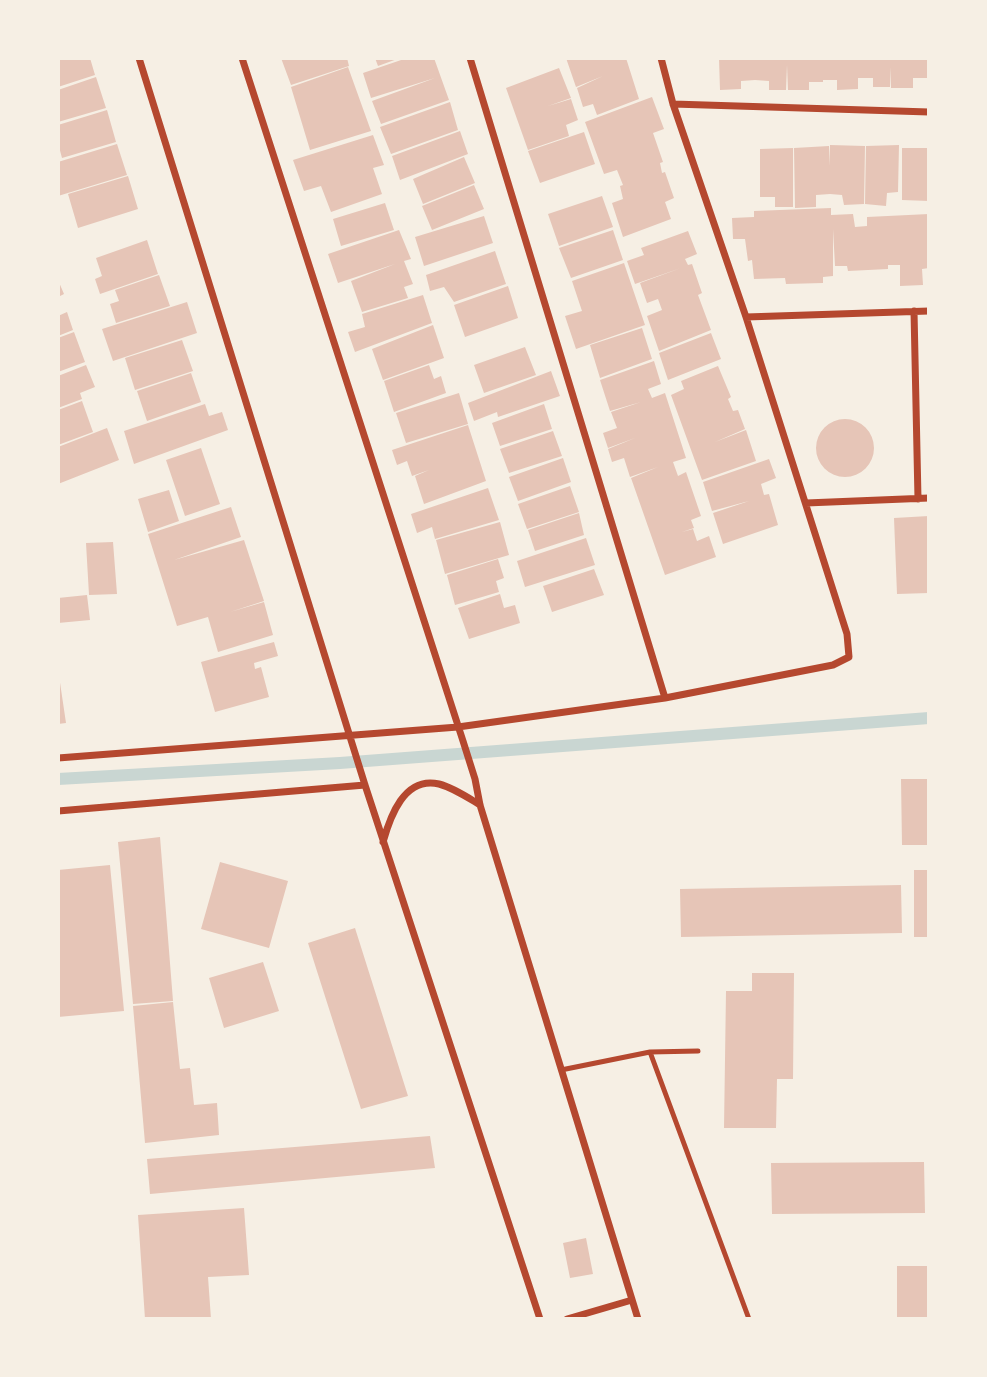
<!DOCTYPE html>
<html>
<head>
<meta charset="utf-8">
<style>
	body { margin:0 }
	#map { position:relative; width:987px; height:1377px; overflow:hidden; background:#f6efe4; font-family:Ubuntu,sans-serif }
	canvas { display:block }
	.frame { position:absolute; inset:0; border:60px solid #f6efe4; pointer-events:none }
</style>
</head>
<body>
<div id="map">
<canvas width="987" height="1377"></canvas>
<div class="frame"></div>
</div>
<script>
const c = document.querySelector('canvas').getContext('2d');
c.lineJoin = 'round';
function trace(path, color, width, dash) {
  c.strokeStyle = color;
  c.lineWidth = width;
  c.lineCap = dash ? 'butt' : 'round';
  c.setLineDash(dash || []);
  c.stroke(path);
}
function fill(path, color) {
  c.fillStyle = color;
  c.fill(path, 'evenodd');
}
trace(new Path2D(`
	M58 779 340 763 929 718`), '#c9d6d2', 12);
fill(new Path2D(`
	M58 58H90L95 75 58 87Z
	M281 58H347L349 66 291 85Z
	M375 58H400L378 66Z
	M407 58H434L449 100 381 124 372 101 435 78 371 98 363 73Z
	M566 58H626L639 99 597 115 593 104 583 107 577 88 603 76 576 87Z
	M719 58H929V78H913V88H891V67L890 87H873V78H858V89L837 90V80H823V82H809V90H788L787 65 786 90H769V81L755 80 741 81V89L720 90Z
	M348 67 371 131 310 150 291 87Z
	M559 68 571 98 548 106 571 99 578 120 566 125 569 136 528 150 506 88Z
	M96 77 106 108 58 122V90Z
	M652 97 664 129 653 133 663 162 660 163 662 173 665 172 674 198 665 202 671 219 623 237 612 203 623 199 620 186 623 185 617 170 604 174 585 122Z
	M450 102 458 130 391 154 380 127Z
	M107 110 116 142 62 158 58 143V125Z
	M460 131 468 154 400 180 392 156Z
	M584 132 595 164 540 183 528 151Z
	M373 135 384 165 373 168 382 194 331 212 321 186 304 191 293 160Z
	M117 144 127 175 58 196V162Z
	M830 145 865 146 864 204 844 205 842 195 830 194 816 195V207L795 208 794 148 829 146 830 166Z
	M899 145 898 192 887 193 886 206 865 204 866 146Z
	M793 148V207H775V197H760V149Z
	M902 148H929V201L902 200Z
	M464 157 475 183 423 204 413 179Z
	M128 176 138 209 78 228 68 194Z
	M474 185 484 209 432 230 422 206Z
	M602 196 613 227 559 246 548 214Z
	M385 203 394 230 341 246 333 219Z
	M831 208V215L853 214 855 227 867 226V217L929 214V268L922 269 923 285 900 286V265H888V269L848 271 847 266H835L833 229V276L823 277V283L786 284 785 278 754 279 752 260 748 261 745 239H733L732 218 754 217V211Z
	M484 216 493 243 424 266 415 237Z
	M399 230 411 259 404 261 413 284 404 287 408 298 362 312 351 281 395 264 338 283 328 254Z
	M613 230 623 260 571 278 559 248Z
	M688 231 697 254 685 259 688 265 692 264 702 293 698 295 711 330 659 351 647 316 662 310 658 299 647 303 640 283 681 268 635 284 627 261 644 255 641 248Z
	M147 240 158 274 100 294 95 279 102 276 96 258Z
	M495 251 506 284 454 302 444 287 430 291 426 275Z
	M624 263 645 325 576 349 565 316 582 311 572 281Z
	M159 275 170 306 116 323 110 304 119 301 115 290Z
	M58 280 64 294 58 297Z
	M508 286 518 318 465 337 454 305Z
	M423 295 432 323 355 352 348 332 365 327 362 314Z
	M187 302 197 333 113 361 102 329Z
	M67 312 73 330 58 336V316Z
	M433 325 444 358 383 380 372 349Z
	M642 328 652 359 600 378 590 345Z
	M74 332 85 362 58 372V338Z
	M711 333 721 359 668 380 659 353Z
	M182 340 193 371 135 390 125 358Z
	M525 347 536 375 484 393 474 365Z
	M654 361 661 384 648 389 652 398 665 393 686 458 673 462 678 476 686 472 701 516 691 520 694 528 682 532 693 529 697 541 709 536 716 557 665 575 631 478 658 467 630 477 624 458 612 462 608 449 635 438 608 448 603 433 617 428 611 412 641 402 610 411 600 380Z
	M86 365 95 387 80 393 82 399 58 408V376Z
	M429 365 434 379 441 376 446 393 394 412 384 381Z
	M718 366 731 397 728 399 733 411 738 410 745 429 715 442 746 430 756 461 702 480 671 395 684 389 681 381Z
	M551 371 560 396 498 417 497 412 474 421 468 403Z
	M191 373 201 402 147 421 137 391Z
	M459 393 468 424 406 443 396 413Z
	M82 401 93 432 58 445V410Z
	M205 404 209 416 222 412 228 430 134 464 124 431Z
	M544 404 552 429 500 446 492 423Z
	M816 448a29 29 0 1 1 58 0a29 29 0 1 1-58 0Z
	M468 425 486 481 424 504 415 476 429 470 412 476 407 461 397 465 392 450Z
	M107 428 119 460 58 484V447Z
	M553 431 562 456 509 473 500 449Z
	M201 448 220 504 185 516 166 460Z
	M563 458 571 482 518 501 509 477Z
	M769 459 776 478 761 484 764 495 769 494 778 525 723 544 713 513 749 501 712 511 703 482Z
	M570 486 579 512 527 529 518 504Z
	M488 488 499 520 435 539 432 527 417 533 411 514Z
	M169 490 179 521 148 532 138 499Z
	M231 507 241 537 174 560 244 540 264 601 230 612 264 602 273 635 218 652 208 617 177 626 148 534Z
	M579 513 584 535 535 551 528 530Z
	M929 516V593L897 594 894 518Z
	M500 522 509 555 445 574 436 540Z
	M586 538 595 565 525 587 517 561Z
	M113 542 117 594 89 595 86 543Z
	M498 559 504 578 496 581 499 592 455 605 447 575Z
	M594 569 604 595 552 612 543 586Z
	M500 594 504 608 515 605 520 623 469 639 458 608Z
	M87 595 90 620 58 623V598Z
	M274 642 278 656 254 663 255 669 261 667 269 697 215 712 201 662Z
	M58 669 66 723 58 724Z
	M901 779H929V845H902Z
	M160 837 173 1001 133 1004 118 842Z
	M220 862 288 881 269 948 201 929Z
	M110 865 124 1011 58 1017V870Z
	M914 870H929V937H914Z
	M901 885 902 933 681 937 680 889Z
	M355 928 408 1096 361 1109 308 943Z
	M263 962 279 1011 224 1028 209 978Z
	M752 973H794L793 1079H777L776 1128H724L726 991H752Z
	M173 1002 180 1069 190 1068 194 1105 217 1103 219 1135 145 1143 133 1006Z
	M430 1136 435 1168 150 1194 147 1159Z
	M924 1162 925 1213 772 1214 771 1163Z
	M244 1208 249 1275 208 1277 211 1319H145L138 1215Z
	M586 1238 593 1274 570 1278 563 1243Z
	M897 1266H929V1319H897Z`), '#e6c5b7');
trace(new Path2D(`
	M650 1052 749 1319
	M561 1070 650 1052 698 1051`), '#b5482f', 5);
trace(new Path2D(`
	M139 58 365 785 540 1319
	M242 58 463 741 475 779 480 805 638 1319
	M470 58 665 698
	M673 104 929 112
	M914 311 918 499
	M746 317 929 311
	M806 503 929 498
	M58 758 458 727 665 698 833 665 849 657 847 634 746 317 673 104 661 58
	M58 811 365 785
	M383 842C390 817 404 776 439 784 454 788 467 797 480 805
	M567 1319 632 1300`), '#b5482f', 7);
</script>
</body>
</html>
